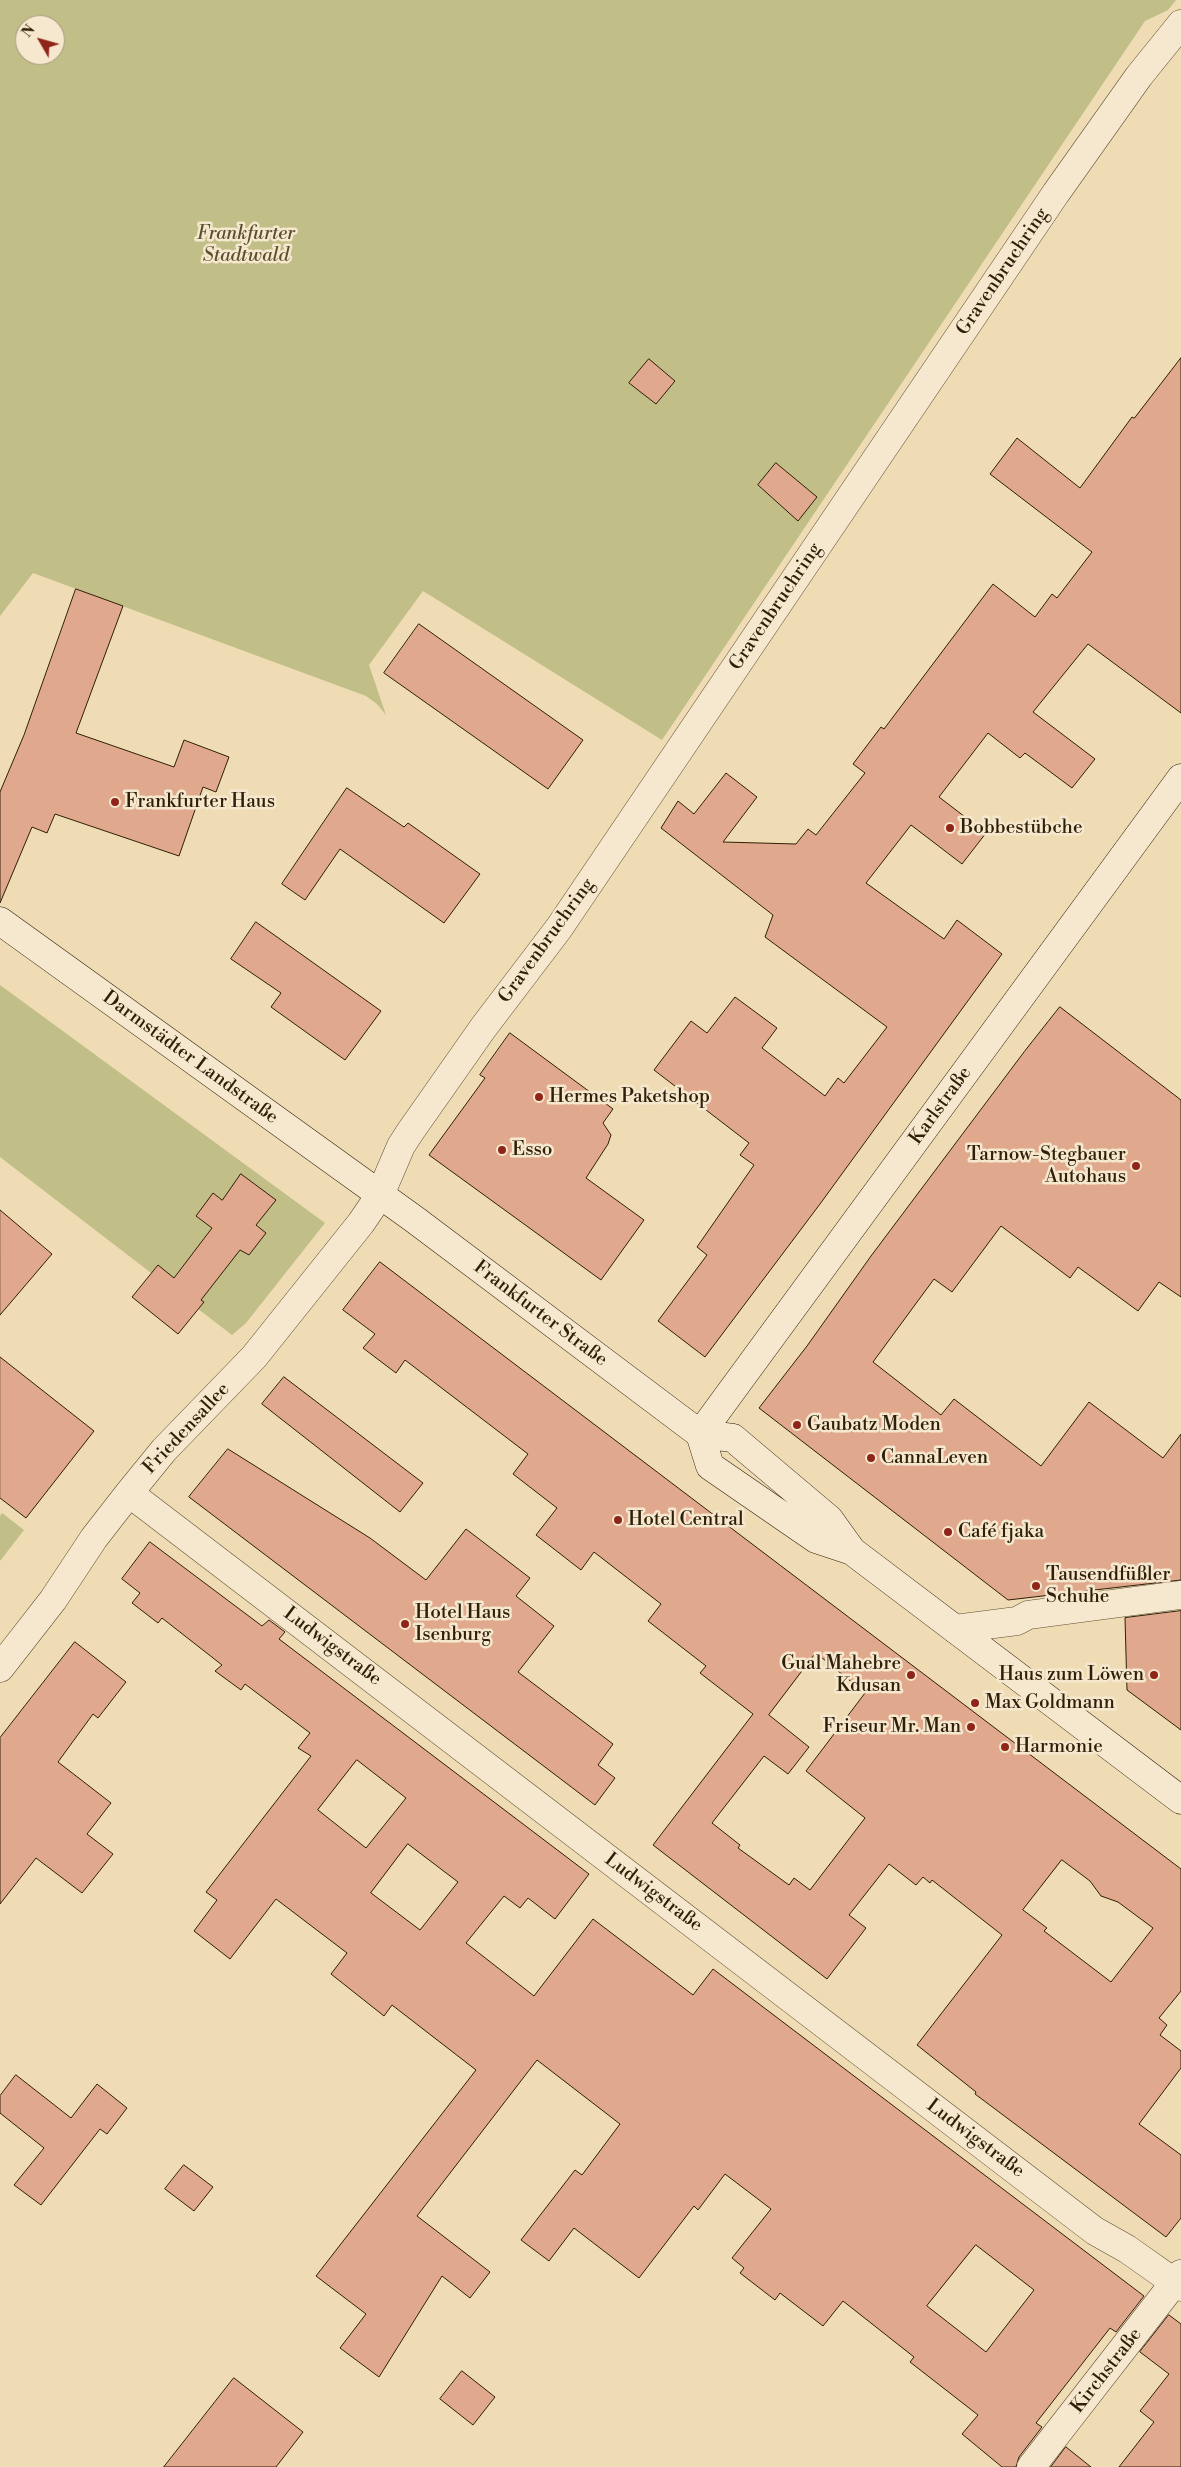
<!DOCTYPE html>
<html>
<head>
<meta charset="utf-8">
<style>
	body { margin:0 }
	#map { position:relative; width:1181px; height:2467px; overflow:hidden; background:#efdcb4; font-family:"Libre Bodoni",serif }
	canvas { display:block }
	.north { position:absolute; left:15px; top:15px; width:50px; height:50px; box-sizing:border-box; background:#f5e8ce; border:1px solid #a6977f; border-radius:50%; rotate:308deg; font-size:14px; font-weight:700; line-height:20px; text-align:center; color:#2f1e08 }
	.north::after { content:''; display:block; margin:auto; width:18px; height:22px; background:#8f2418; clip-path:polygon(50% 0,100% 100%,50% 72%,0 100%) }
</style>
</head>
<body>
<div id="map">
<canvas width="1181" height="2467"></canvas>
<div class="north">N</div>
</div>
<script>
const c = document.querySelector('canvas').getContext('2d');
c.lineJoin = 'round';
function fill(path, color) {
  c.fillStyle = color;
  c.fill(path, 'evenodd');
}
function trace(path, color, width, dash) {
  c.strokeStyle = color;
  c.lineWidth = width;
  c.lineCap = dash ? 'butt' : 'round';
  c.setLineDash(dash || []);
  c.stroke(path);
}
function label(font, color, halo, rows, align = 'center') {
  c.font = font + ' "Libre Bodoni",serif';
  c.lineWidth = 5;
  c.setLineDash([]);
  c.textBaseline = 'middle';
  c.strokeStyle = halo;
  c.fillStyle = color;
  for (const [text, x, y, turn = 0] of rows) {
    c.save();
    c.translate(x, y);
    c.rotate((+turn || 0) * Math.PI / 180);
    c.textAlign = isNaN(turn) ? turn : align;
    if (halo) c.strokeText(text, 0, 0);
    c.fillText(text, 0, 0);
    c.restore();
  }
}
fill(new Path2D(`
	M0 0H1176L1168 10 1145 21 662 740 423 591 369 665 386 715 377 704 366 696 33 573 0 616ZM25 25H55V55H25Z
	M0 985 325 1223 246 1323 232 1335 0 1157Z
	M2 1513 24 1530 0 1561V1516Z`), '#c1be87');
const building = new Path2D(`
	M1181 358V713L1088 644 1033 712 1095 759 1072 788 1025 753 1020 758 988 733 939 797 986 833 962 864 911 825 866 883 944 939 957 920 1002 954 820 1204 705 1357 658 1321 707 1255 697 1247 754 1165 740 1155 749 1143 654 1070 691 1021 707 1033 735 997 777 1028 762 1048 825 1096 838 1078 844 1083 887 1027 765 937 773 915 661 828 678 801 694 814 726 773 757 797 723 842 796 844 808 829 816 835 865 773 853 764 881 727 884 729 993 584 1035 617 1052 594 1057 598 1092 552 990 474 1017 438 1080 488 1132 417 1134 418Z
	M649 359 675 381 656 404 629 383Z
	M776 463 817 497 798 521 758 485Z
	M76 589 123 606 76 733 174 767 184 740 229 757 216 792 203 787 179 856 55 814 47 833 32 827 0 903V792L24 735Z
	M419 624 583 740 548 789 384 673Z
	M347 788 404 827 408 823 480 874 444 923 340 849 305 900 282 884Z
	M256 922 381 1011 345 1060 271 1007 281 993 231 959Z
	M1060 1007 1181 1100V1297L1159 1282 1138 1311 1078 1267 1070 1278 1001 1226 952 1292 934 1279 873 1362 941 1415 954 1399 1041 1466 1089 1402 1163 1458 1181 1434V1580L1008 1600 759 1408 807 1346 871 1256 1024 1052Z
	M510 1033 613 1109 603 1123 611 1135 608 1144 586 1178 644 1220 601 1280 429 1155 485 1078 480 1075Z
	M241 1174 276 1200 256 1225 266 1233 249 1255 240 1250 201 1300 204 1302 178 1334 132 1297 158 1265 174 1278 212 1228 196 1216 213 1193 222 1200Z
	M0 1210 52 1254 0 1315Z
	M380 1262 1181 1869V1991L1159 2018 1167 2025 1160 2035 1181 2051V2068L1139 2124 1181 2155V2218L1166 2237 975 2094 976 2092 917 2045 1002 1935 932 1880 930 1883 923 1877 916 1885 889 1864 849 1915 866 1928 827 1979 653 1845 753 1714 700 1673 706 1666 648 1621 661 1604 594 1552 581 1570 536 1535 557 1508 513 1474 528 1454 405 1360 396 1373 363 1348 375 1334 343 1310ZM816 1653 865 1693 806 1771 865 1818 810 1890 794 1878 789 1885 738 1848 740 1845 712 1823 764 1756 788 1774 809 1747 769 1715ZM1062 1860 1090 1881 1101 1896 1118 1902 1153 1928 1111 1982 1044 1931 1047 1928 1023 1910Z
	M0 1357 94 1431 26 1518 0 1498Z
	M284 1377 423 1483 400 1512 262 1404Z
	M228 1449 370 1538 426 1580 466 1529 530 1578 516 1596 554 1626 518 1672 613 1744 598 1765 615 1778 595 1805 189 1497Z
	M150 1542 262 1626 269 1620 285 1632 279 1639 589 1874 555 1919 528 1898 520 1908 504 1896 466 1943 534 1996 593 1919 693 1995 713 1969 1144 2296 1116 2332 1110 2328 1036 2423 1042 2427 1019 2457 1016 2467H1002L962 2434 978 2415 910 2362 914 2357 843 2301 823 2326 780 2293 775 2300 740 2273 744 2268 732 2258 771 2209 725 2174 698 2210 694 2206 639 2278 574 2228 549 2261 521 2240 575 2170 582 2175 620 2124 537 2060 417 2216 490 2272 470 2298 442 2276 379 2377 340 2348 366 2314 316 2276 476 2070 392 2005 384 2016 331 1974 347 1953 276 1899 230 1959 194 1931 217 1900 206 1892 311 1756 298 1748 310 1733 245 1684 241 1690 215 1671 222 1665 162 1618 158 1623 132 1603 140 1593 122 1579ZM357 1760 406 1798 366 1848 318 1810ZM408 1844 458 1882 420 1930 371 1893ZM976 2245 1034 2290 986 2352 927 2306Z
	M1181 1611V1730L1127 1690 1125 1618Z
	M75 1642 126 1682 98 1718 93 1714 58 1762 111 1803 87 1834 113 1854 82 1893 36 1858 0 1904V1738Z
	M16 2075 71 2118 97 2084 127 2108 107 2134 100 2129 41 2205 14 2185 44 2148 0 2113V2096Z
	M184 2165 213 2187 194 2211 165 2189Z
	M1169 2315 1181 2324V2467H1119L1154 2422 1140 2411 1169 2374 1140 2352Z
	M462 2371 495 2397 473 2425 440 2399Z
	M234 2378 303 2432 276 2467H164Z
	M1066 2447 1091 2467H1051Z`);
fill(building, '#e0a88c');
trace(building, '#2f1e08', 1);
const street = new Path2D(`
	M129 1493 1095 2231 1127 2249 1181 2287
	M955 1629 1017 1621 1028 1615 1181 1595
	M0 1668 53 1600 94 1538 129 1493 164 1450 254 1357 361 1223 380 1195 401 1146 410 1132 483 1028 559 928 1056 193 1139 76 1181 24
	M1031 2467 1181 2274`);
const secondary = new Path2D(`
	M0 921 414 1219 700 1434 733 1438 829 1519 852 1551 1181 1800
	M700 1434 1181 778
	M700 1434 710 1466 816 1539 852 1551`);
trace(street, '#5f4e33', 29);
trace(secondary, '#2f1e08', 29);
trace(street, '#f5e8ce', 28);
trace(secondary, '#f5e8ce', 28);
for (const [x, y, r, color] of [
	[115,802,5,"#8f2418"],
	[950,828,5,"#8f2418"],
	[539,1097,5,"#8f2418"],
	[502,1150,5,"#8f2418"],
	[1136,1166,5,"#8f2418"],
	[797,1425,5,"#8f2418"],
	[871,1458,5,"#8f2418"],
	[618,1520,5,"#8f2418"],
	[948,1532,5,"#8f2418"],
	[1036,1586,5,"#8f2418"],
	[405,1624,5,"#8f2418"],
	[911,1675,5,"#8f2418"],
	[1154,1675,5,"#8f2418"],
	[975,1703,5,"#8f2418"],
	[971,1727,5,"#8f2418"],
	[1005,1747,5,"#8f2418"]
]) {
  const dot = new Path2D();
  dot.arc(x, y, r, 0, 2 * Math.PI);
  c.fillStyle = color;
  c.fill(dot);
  trace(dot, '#f5e8ce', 2);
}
label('italic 19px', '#5b4e2e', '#f5e8ce', [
	["Frankfurter",246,234],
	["Stadtwald",246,256]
]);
label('19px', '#2f1e08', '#f5e8ce', [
	["Gravenbruchring",1003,272,-56],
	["Gravenbruchring",776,607,-56],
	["Gravenbruchring",547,941,-54],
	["Darmstädter Landstraße",190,1058,36],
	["Karlstraße",941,1106,-54],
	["Frankfurter Straße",540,1314,37],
	["Friedensallee",187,1429,-47],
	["Ludwigstraße",332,1647,37],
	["Ludwigstraße",653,1893,37],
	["Ludwigstraße",975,2139,37],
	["Kirchstraße",1107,2371,-52]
]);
label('19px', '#2f1e08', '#f5e8ce', [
	["Frankfurter Haus",125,802],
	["Bobbestübche",960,828],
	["Hermes Paketshop",549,1097],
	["Esso",512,1150],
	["Tarnow-Stegbauer",1126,1155,"right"],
	["Autohaus",1126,1177,"right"],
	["Gaubatz Moden",807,1425],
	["CannaLeven",881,1458],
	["Hotel Central",628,1520],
	["Café fjaka",958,1532],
	["Tausendfüßler",1046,1575],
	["Schuhe",1046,1597],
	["Hotel Haus",415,1613],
	["Isenburg",415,1635],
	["Gual Mahebre",901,1664,"right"],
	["Kdusan",901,1686,"right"],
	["Haus zum Löwen",1144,1675,"right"],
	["Max Goldmann",985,1703],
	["Friseur Mr. Man",961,1727,"right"],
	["Harmonie",1015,1747]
], 'left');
</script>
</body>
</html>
